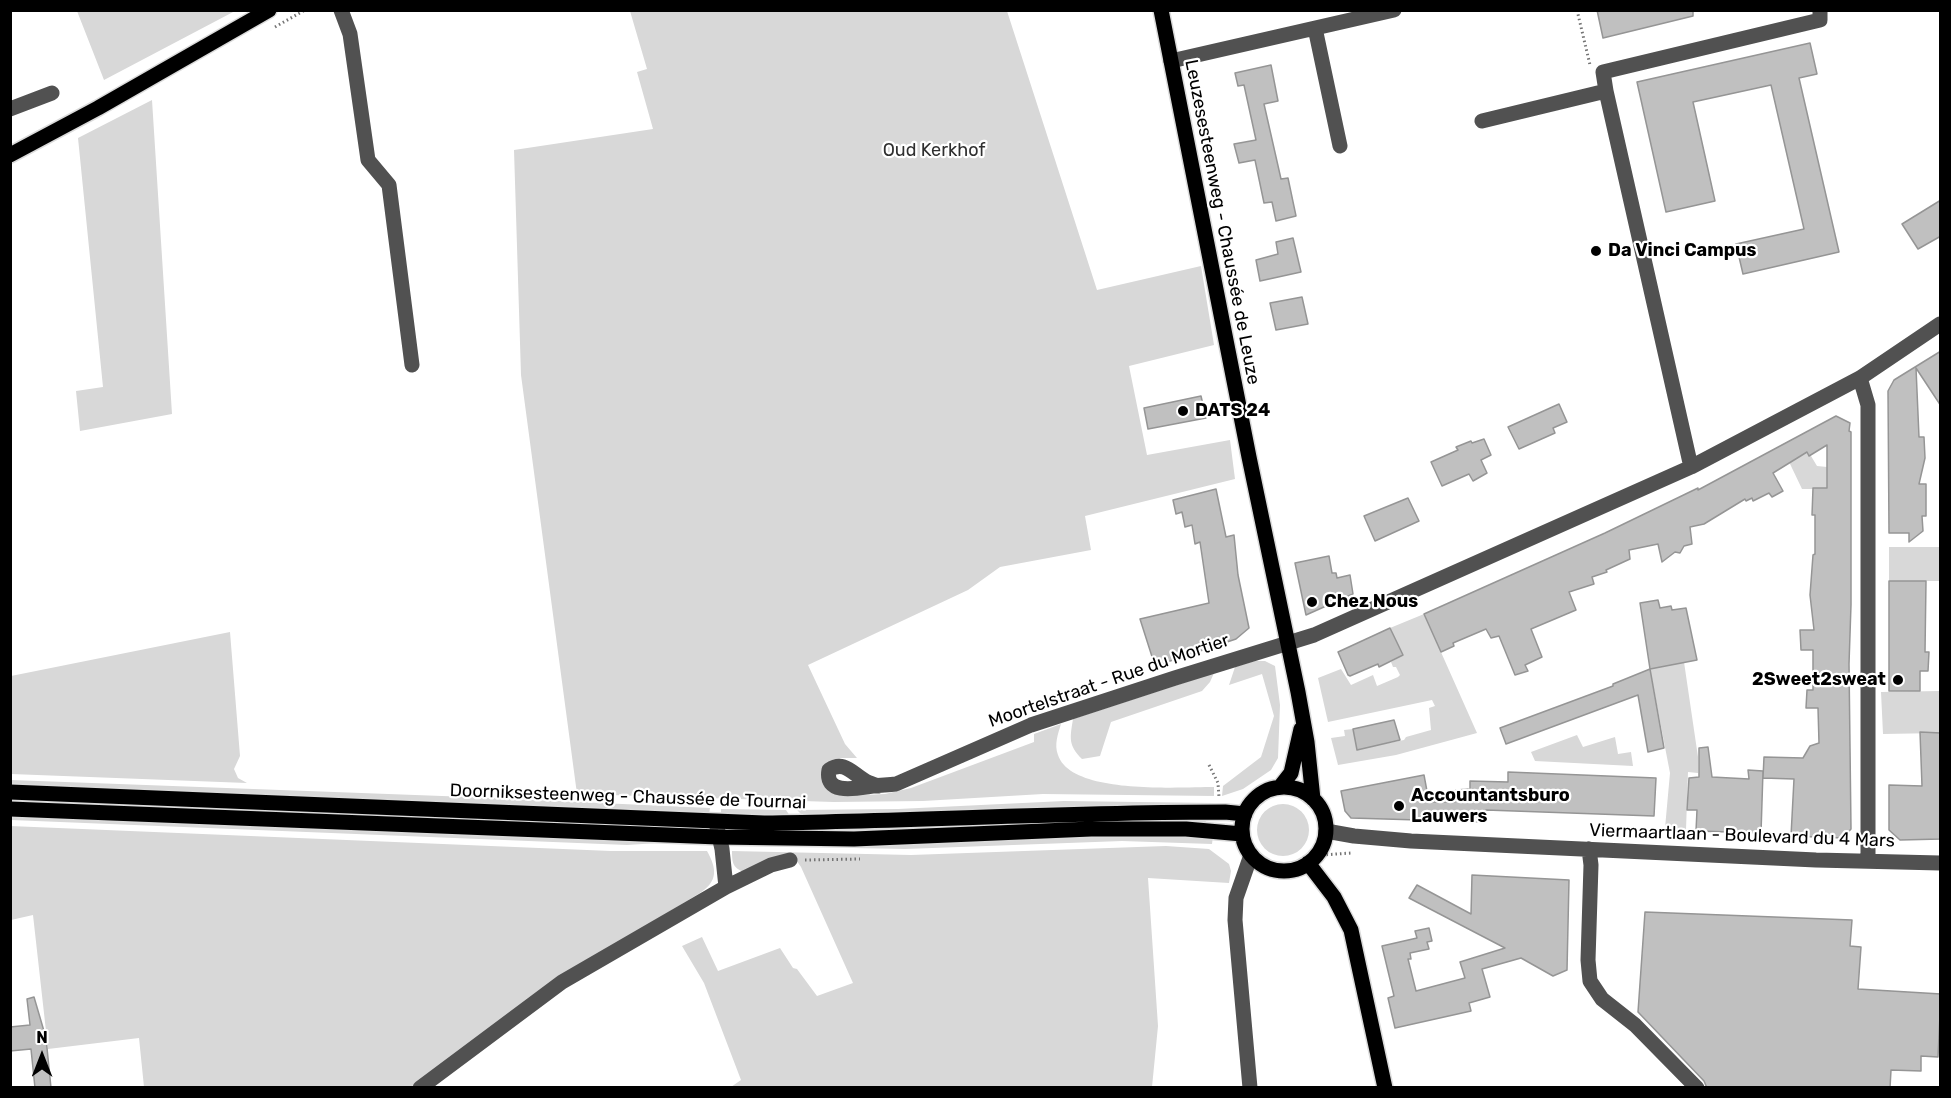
<!DOCTYPE html>
<html>
<head>
<meta charset="utf-8">
<style>
	body { margin:0 }
	#map { position:relative; width:1951px; height:1098px; overflow:hidden; background:#fff; font-family:Rubik,sans-serif }
	canvas { display:block }
	.frame { position:absolute; inset:0; border:12px solid #000; pointer-events:none }
	.north { position:absolute; left:12px; top:1026px; width:60px; height:60px; -webkit-text-stroke:4px #fff; paint-order:stroke; rotate:0deg; font-size:16px; font-weight:700; line-height:24px; text-align:center; color:#000 }
	.north::after { content:''; display:block; margin:auto; width:21px; height:27px; background:#000; clip-path:polygon(50% 0,100% 100%,50% 72%,0 100%) }
</style>
</head>
<body>
<div id="map">
<canvas width="1951" height="1098"></canvas>
<div class="frame"></div>
<div class="north">N</div>
</div>
<script>
const c = document.querySelector('canvas').getContext('2d');
c.lineJoin = 'round';
function fill(path, color) {
  c.fillStyle = color;
  c.fill(path, 'evenodd');
}
function trace(path, color, width, dash) {
  c.strokeStyle = color;
  c.lineWidth = width;
  c.lineCap = dash ? 'butt' : 'round';
  c.setLineDash(dash || []);
  c.stroke(path);
}
function label(font, color, halo, rows, align = 'center') {
  c.font = font + ' Rubik,sans-serif';
  c.lineWidth = 4.5;
  c.setLineDash([]);
  c.textBaseline = 'middle';
  c.strokeStyle = halo;
  c.fillStyle = color;
  for (const [text, x, y, turn = 0] of rows) {
    c.save();
    c.translate(x, y);
    c.rotate((+turn || 0) * Math.PI / 180);
    c.textAlign = isNaN(turn) ? turn : align;
    if (halo) c.strokeText(text, 0, 0);
    c.fillText(text, 0, 0);
    c.restore();
  }
}
fill(new Path2D(`
	M77 11H235L104 80Z
	M630 11H1007L1097 290 1201 266 1214 345 1129 366 1147 455 1230 440 1235 479 1085 516 1091 550 1000 567 968 590 808 665 845 744 857 758H841L832 762 828 789 833 793 843 796 885 794 911 788 1034 742V734L1061 724C1058 734 1054 744 1058 755 1071 795 1179 787 1214 787V796L1043 794 923 801 834 802 577 794 521 375 514 150 653 129 637 72 647 69Z
	M152 100 172 414 80 431 76 391 103 387 78 138Z
	M1799 436 1817 466 1827 467 1850 489H1802L1781 445Z
	M1889 547H1940V581H1889Z
	M1424 614 1477 733 1396 755 1338 765 1331 738 1345 736 1344 730 1353 729 1358 749 1404 740 1406 737 1431 730 1429 708 1435 706 1432 700 1328 722 1318 678 1341 669 1351 685 1373 675 1377 686 1398 677 1400 675 1396 667H1393L1391 662 1403 655 1390 628Z
	M230 632 240 756 234 769 238 778 247 783 11 774V676Z
	M1255 661H1265L1275 666 1280 705 1278 758 1271 770 1243 789 1222 796 1223 786 1261 757 1274 716 1262 674 1229 685 1235 667Z
	M1684 662 1698 757V773L1688 772 1686 830 1665 828 1670 773 1650 669Z
	M1214 673 1210 682 1202 691 1111 722 1100 756 1082 759C1068 745 1070 738 1073 719Z
	M1940 691V733L1883 734 1881 692Z
	M1577 735 1583 747 1615 737 1618 754 1631 752 1633 766 1535 761 1531 752Z
	M11 780 469 797 710 808 709 814 11 786Z
	M11 797 635 822V828L11 803Z
	M1064 801 1213 803 1214 809 804 817 797 810 898 809Z
	M1257 830a26 26 0 1 1 52 0a26 26 0 1 1-52 0Z
	M721 809 786 810 790 816 721 815Z
	M11 814 657 841 658 843 627 845 11 820Z
	M1096 818 1206 820 1205 826 875 833 876 826Z
	M10 826 611 851H707C717 869 718 881 700 893L559 978 411 1087H144L139 1038 48 1049 33 915 11 920Z
	M1063 834 1213 836 1212 844 1122 841 905 849 853 848 847 847V844Z
	M1166 846 1209 849 1229 864 1231 871 1229 883 1148 878 1158 1026 1152 1087H731L741 1080 704 983 682 946 702 937 718 971 780 948 793 968 797 969 817 996 853 983 801 867 794 857 744 872C733 868 732 863 732 851L911 855Z`), '#d8d8d8');
const building = new Path2D(`
	M1597 10H1693V16L1603 38Z
	M1810 43 1817 74 1799 78 1839 252 1743 274 1736 244 1804 229 1771 85 1693 102 1715 201 1666 212 1637 82Z
	M1271 65 1278 101 1264 104 1281 179 1288 178 1296 216 1276 221 1272 202 1264 203 1255 160 1239 163 1234 144 1256 140 1244 85 1238 86 1235 73Z
	M1941 200V236L1918 249 1902 224Z
	M1293 238 1301 272 1260 281 1256 260 1278 254 1276 242Z
	M1302 297 1308 324 1276 330 1270 303Z
	M1941 351V406L1916 368 1919 437H1924L1925 458 1919 484H1926V516H1922L1923 531 1909 542V533H1889L1888 391 1894 380Z
	M1201 396 1206 418 1148 429 1144 408Z
	M1559 404 1567 422 1553 428 1555 433 1519 449 1508 427Z
	M1836 416 1850 423 1849 431 1851 432V605L1849 664 1851 829 1843 838 1791 836 1794 779 1763 778 1764 757 1803 758 1810 746 1819 743 1818 708H1806L1807 690H1813V650H1801L1800 630H1814L1810 595 1813 555 1815 554V515H1812L1813 488H1827V445L1809 456 1807 452 1773 473 1783 491 1772 497 1769 493 1753 501 1752 498 1746 501 1745 499 1704 524 1690 527 1692 544 1684 546 1680 553 1675 552 1662 562 1658 544 1629 550 1630 559 1606 570 1607 572 1592 577 1594 584 1569 592 1576 610 1531 629 1542 657 1525 665 1528 671 1515 675 1499 636 1491 638 1486 629 1453 643 1454 646 1441 652 1424 614 1605 533 1698 488V490Z
	M1484 439 1491 455 1481 460 1487 473 1473 481 1469 474 1442 486 1431 462 1458 450 1456 447 1471 441 1472 443Z
	M1216 489 1226 537 1234 535 1238 575 1249 628 1236 639 1155 666 1140 619 1209 603 1200 542 1195 544 1192 525 1185 527 1182 512 1176 514 1173 500Z
	M1408 498 1419 521 1375 541 1364 516Z
	M1329 556 1332 573H1336L1337 578 1350 575 1353 594 1306 615 1295 563Z
	M1889 581H1926L1925 652H1929L1928 671H1920V691H1889Z
	M1658 600 1660 608 1671 606 1672 610 1686 608 1697 660 1650 669 1664 748 1648 752 1638 695 1506 744 1500 728 1613 686V684L1650 669 1640 603Z
	M1390 628 1403 655 1379 667 1378 664 1350 676 1348 675 1338 652Z
	M1394 720 1400 740 1357 750 1353 729Z
	M1920 732 1941 733V839L1900 840 1889 830V785L1922 786Z
	M1708 747 1712 777 1749 779 1748 770 1763 771 1761 833 1696 831 1697 810H1687L1689 778 1699 777V748Z
	M1508 772 1656 778 1654 816 1486 810V822L1351 818 1345 811 1341 791 1424 775 1429 802H1455L1456 790 1470 789V781L1508 782Z
	M1472 875 1569 880 1567 970 1553 976 1521 958 1482 969 1490 997 1469 1003 1471 1011 1395 1028 1388 998 1394 996 1382 946 1417 938 1415 931 1429 928 1432 941 1427 942 1429 949 1410 953 1411 959H1408L1416 991 1465 978 1460 962 1505 948 1409 898 1417 885 1471 914Z
	M1645 912 1852 920 1850 946 1861 947 1858 989 1941 994 1938 1057 1921 1056V1071L1891 1070 1890 1088H1707L1704 1081 1638 1012Z
	M34 997 46 1038 51 1088H35L31 1049 10 1051V1027L30 1025 27 999Z`);
fill(building, '#c0c0c0');
trace(building, '#959595', 1.5);
const major = new Path2D(`
	M1161 10 1249 457 1298 692 1307 742 1313 799
	M10 155 98 108 269 10
	M1280 787 1291 773 1301 729
	M1242 829a42 42 0 1 1 84 0a42 42 0 1 1-84 0Z
	M10 792 764 823C918 821 1071 812 1225 812L1245 814
	M10 809 718 837 854 839 1091 829H1186L1242 834
	M1308 863 1334 897 1351 930 1385 1088`);
trace(major, '#dbdbdb', 18);
trace(new Path2D(`
	M1577 10 1590 65
	M275 27 305 10
	M1209 765 1218 783 1219 797
	M1322 855 1351 853
	M805 860 860 859`), '#737373', 3, [1.5, 3]);
trace(new Path2D(`
	M341 10 350 34 368 160 389 185 412 365
	M1315 28 1340 146
	M1171 61 1394 10
	M1606 91 1603 72 1820 20V10
	M10 109 52 93
	M1482 121 1606 91 1691 467
	M1860 378 1868 405V860
	M878 786C873 784 868 783 864 780 852 773 844 760 829 770 824 796 858 788 873 786 881 785 888 785 896 784L1031 725 1175 678 1314 635 1691 467 1860 378 1940 324
	M1326 831 1354 836 1411 841 1816 860 1940 863
	M1589 849 1591 865 1588 960 1590 981 1602 999 1635 1025 1697 1088
	M726 887 771 865 790 860
	M420 1088 562 982 726 887 722 849 717 827
	M1250 1088 1235 920 1236 898 1251 855`), '#515151', 15);
trace(major, '#000', 15);
for (const [x, y, r, color] of [
	[1596,251,6,"#000"],
	[1183,411,6,"#000"],
	[1312,602,6,"#000"],
	[1898,680,6,"#000"],
	[1399,806,6,"#000"]
]) {
  const dot = new Path2D();
  dot.arc(x, y, r, 0, 2 * Math.PI);
  c.fillStyle = color;
  c.fill(dot);
  trace(dot, '#fff', 2);
}
label('18px', '#2f2f2f', '#fff', [
	["Oud Kerkhof",934,151]
]);
label('18px', '#000', '#fff', [
	["Leuzesesteenweg - Chaussée de Leuze",1222,222,79],
	["Moortelstraat - Rue du Mortier",1109,681,-19],
	["Doorniksesteenweg - Chaussée de Tournai",628,797,2],
	["Viermaartlaan - Boulevard du 4 Mars",1742,836,2]
]);
label('bold 18px', '#000', '#fff', [
	["Da Vinci Campus",1608,251],
	["DATS 24",1195,411],
	["Chez Nous",1324,602],
	["2Sweet2sweat",1886,680,"right"],
	["Accountantsburo",1411,796],
	["Lauwers",1411,817]
], 'left');
</script>
</body>
</html>
